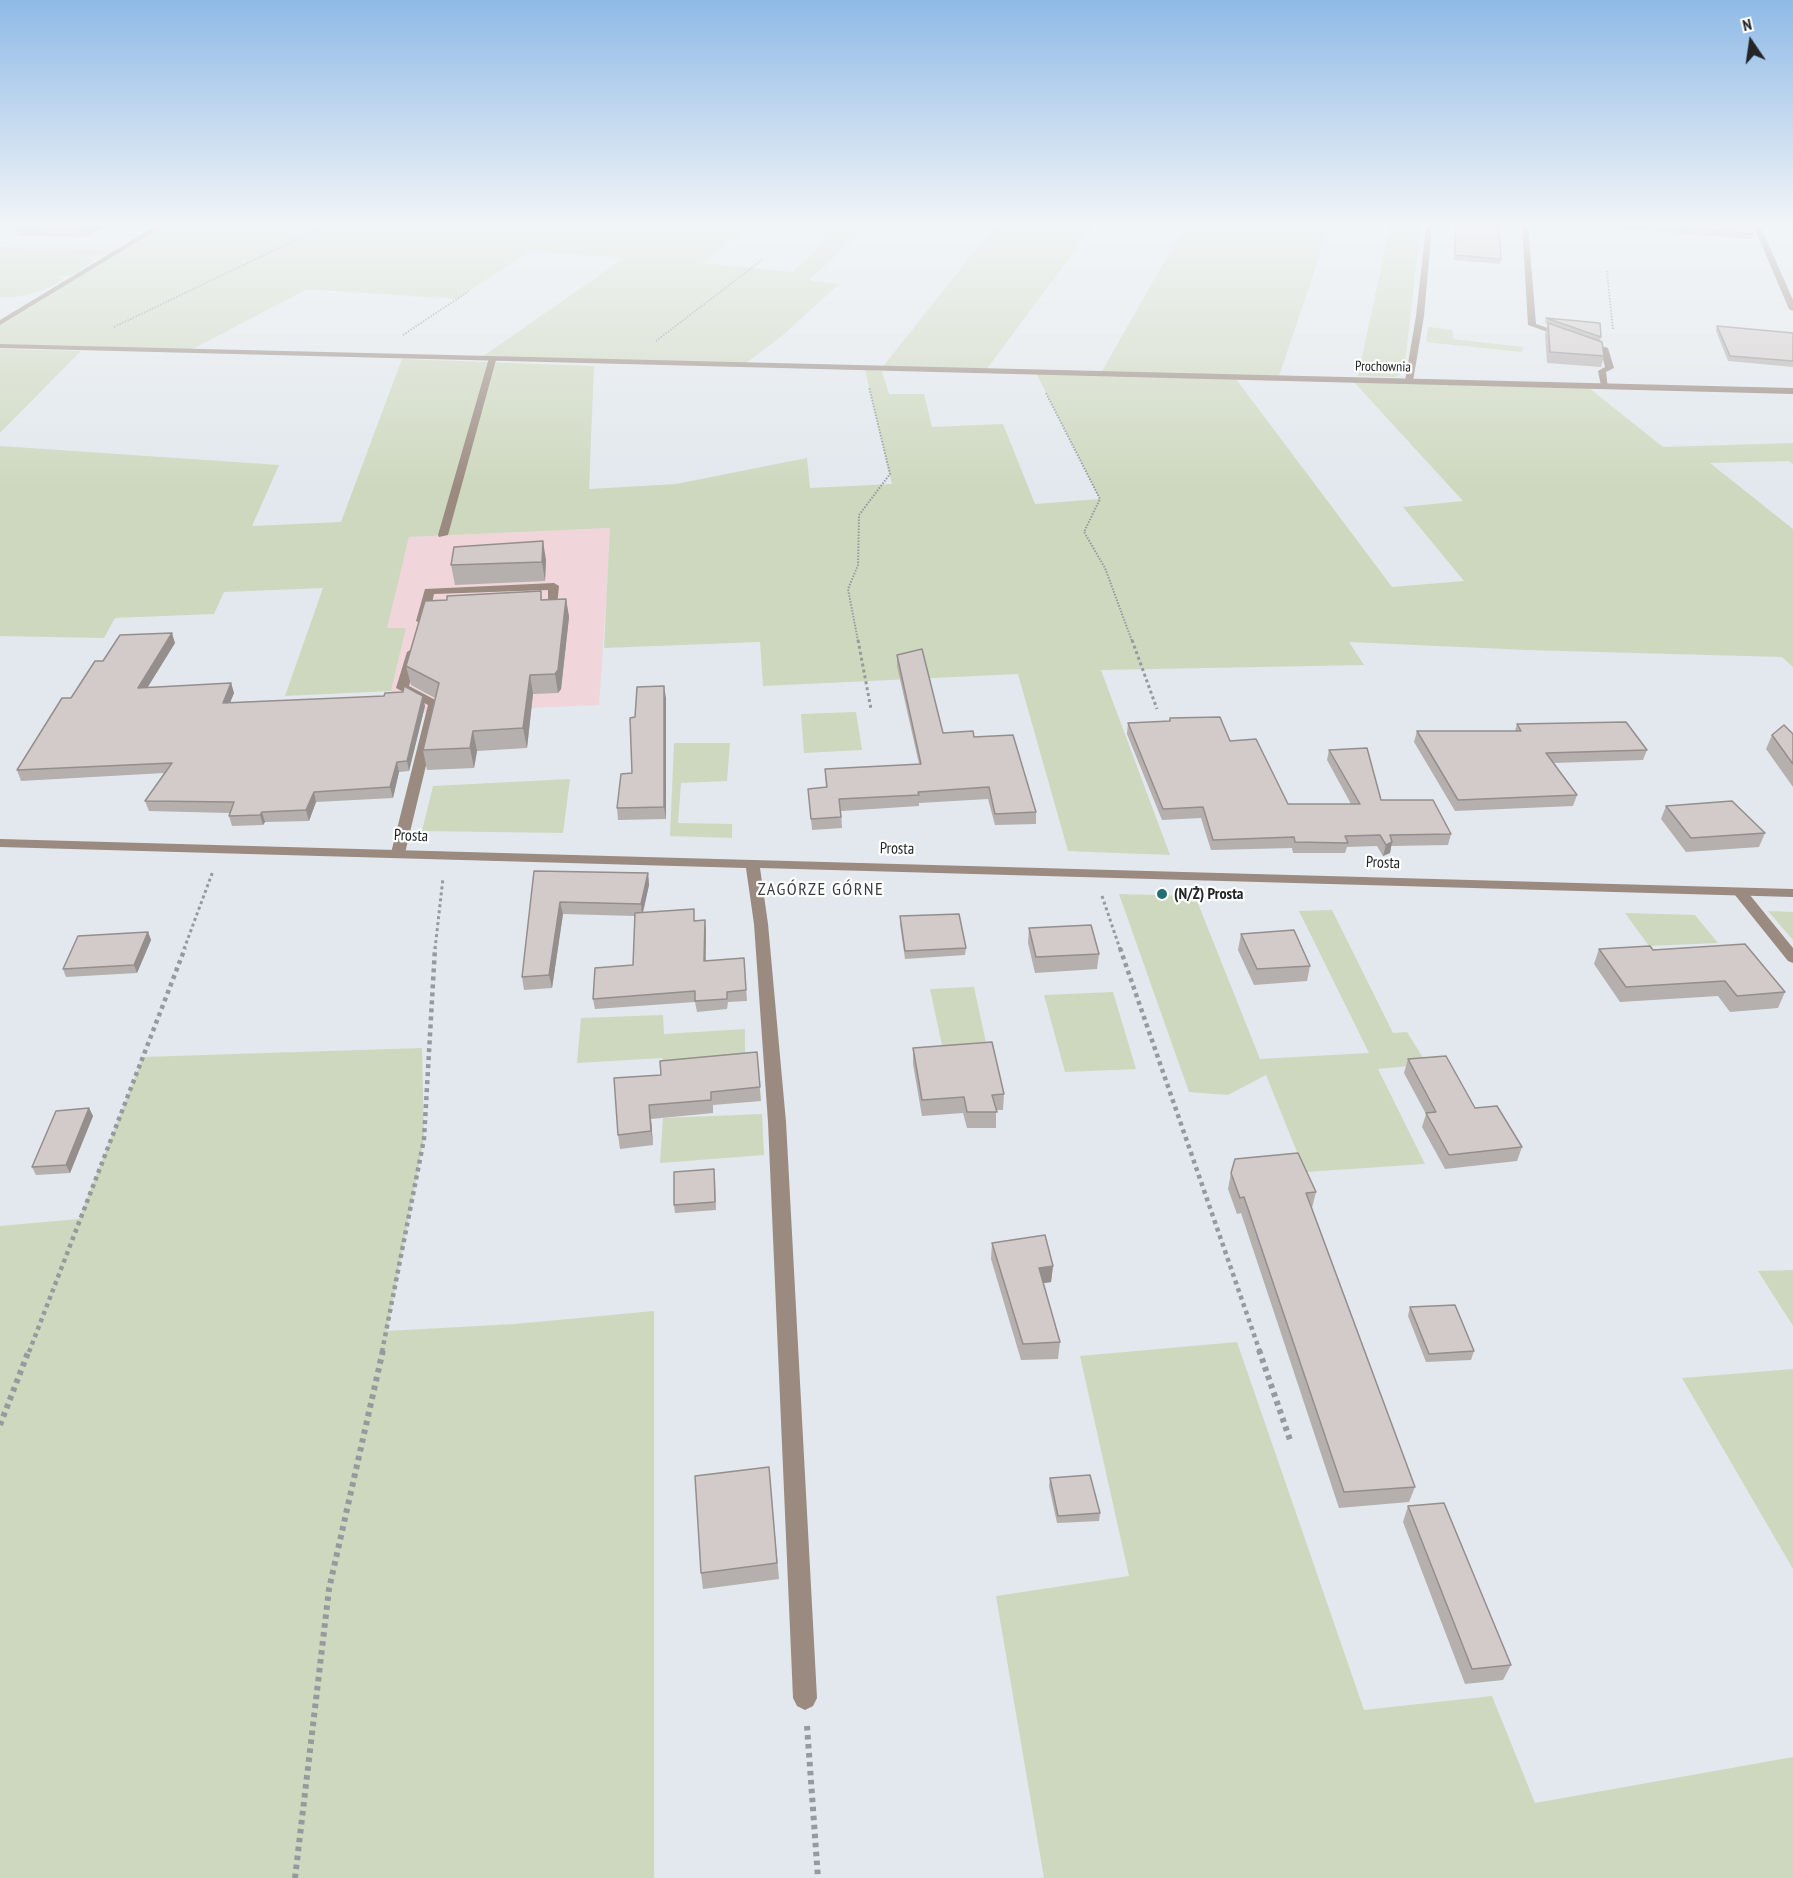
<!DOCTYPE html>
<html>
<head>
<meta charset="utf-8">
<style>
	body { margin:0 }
	#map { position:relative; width:1793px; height:1878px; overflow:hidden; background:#e2e8ed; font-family:"PT Sans Narrow",sans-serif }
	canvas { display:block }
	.north { position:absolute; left:1721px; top:12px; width:60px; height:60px; -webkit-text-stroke:4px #fff; paint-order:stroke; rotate:347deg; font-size:16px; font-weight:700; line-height:24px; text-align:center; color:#232527 }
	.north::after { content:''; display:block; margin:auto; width:21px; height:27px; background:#232527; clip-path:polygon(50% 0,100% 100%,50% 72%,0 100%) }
</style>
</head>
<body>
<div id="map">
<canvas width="1793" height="1878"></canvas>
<div class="north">N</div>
</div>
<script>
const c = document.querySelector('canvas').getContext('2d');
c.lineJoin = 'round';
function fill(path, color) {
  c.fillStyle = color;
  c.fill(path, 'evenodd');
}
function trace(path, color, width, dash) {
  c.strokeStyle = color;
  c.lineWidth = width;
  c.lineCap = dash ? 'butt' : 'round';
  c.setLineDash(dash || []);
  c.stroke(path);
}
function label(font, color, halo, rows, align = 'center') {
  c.font = font + ' "PT Sans Narrow",sans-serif';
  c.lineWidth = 4.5;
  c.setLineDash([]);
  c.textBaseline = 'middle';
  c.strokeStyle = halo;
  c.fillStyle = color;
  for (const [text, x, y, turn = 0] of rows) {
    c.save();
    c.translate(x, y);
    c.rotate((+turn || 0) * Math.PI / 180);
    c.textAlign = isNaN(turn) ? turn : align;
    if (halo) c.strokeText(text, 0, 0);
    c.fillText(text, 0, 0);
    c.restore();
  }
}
fill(new Path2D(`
	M611 528 599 705 415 713 390 694 406 628 386 629 409 537Z`), '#f0d5da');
fill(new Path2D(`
	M162 225H869L809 280 839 284 782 336 742 366 479 359 624 258 531 251 456 299 307 289 189 351 0 346V323ZM746 229 818 231 826 239 793 272 703 263Z
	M995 225H1094L986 370 881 369Z
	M1185 225H1330L1279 376 1101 373Z
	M1390 225H1421L1404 372 1395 377 1358 376Z
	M0 247 113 251 105 255 87 257 86 259H96L75 274 57 277 64 279C42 292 27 298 0 297Z
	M1428 327 1452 330 1453 339 1523 347 1522 352 1426 342Z
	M0 349 81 351 0 433Z
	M402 359 594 366 589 489 676 484 807 458 810 488 892 484 865 370 882 371 889 394H924L932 427 1003 424 1035 504 1100 499 1036 373 1236 379 1392 587 1464 581 1403 507 1463 501 1353 381 1589 388 1663 447 1793 443V464L1789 461 1710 463 1793 529V667L1782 657 1527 650 1349 642 1364 665 1101 670 1170 855 1068 851 1018 674 763 686 760 642 604 648 610 528 409 537 387 628H406L391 691 285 696 323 588 224 592 214 614 115 618 104 638 0 636V446L279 465 252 526 341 522Z
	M856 712 862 750 804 753 801 714Z
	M674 743H730L727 781 681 783 678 823 732 824V838L670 836Z
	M570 779 563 833 422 831 433 786Z
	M1119 894 1195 896 1260 1059 1369 1053 1299 911 1332 910 1393 1033 1407 1032 1427 1064 1378 1069 1425 1164 1305 1172 1266 1075 1228 1095 1189 1092Z
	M1768 911 1793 912V940Z
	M1625 913 1695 915 1718 943 1649 946Z
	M974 987 987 1047 943 1050 930 989Z
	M1113 992 1136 1069 1065 1072 1044 995Z
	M663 1015 664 1034 745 1029V1061L662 1068V1058L577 1063 581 1018Z
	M422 1048 424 1139 387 1331 515 1324 654 1311V1878H0V1226L79 1219 143 1057Z
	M762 1114 764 1155 660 1163 663 1118Z
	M1793 1270V1326L1758 1271Z
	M1237 1342 1364 1710 1492 1696 1535 1803 1793 1757V1878H1044L996 1596 1129 1576 1080 1356Z
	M1793 1369V1569L1682 1378Z`), '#ced8be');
trace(new Path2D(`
	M1607 271 1613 330
	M114 327 327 225
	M403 335 469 291
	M656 341 762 260
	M1046 393 1100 499 1084 532 1105 568 1132 641
	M858 641 848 589 858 565 859 515 890 474 869 387`), '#969a9e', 2, [1.5, 1.5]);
trace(new Path2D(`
	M858 640 871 709
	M1132 640 1157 709
	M1102 896 1120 949
	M184 949 213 871
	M435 949 443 878`), '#969a9e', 3, [3, 3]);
trace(new Path2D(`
	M1120 948 1260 1352
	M29 1352 185 948
	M382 1352 424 1139 435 948`), '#969a9e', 4.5, [4, 4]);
trace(new Path2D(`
	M1259 1350 1290 1440
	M0 1425 29 1350
	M807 1726 818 1878
	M295 1878 329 1589 383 1350`), '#969a9e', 6, [4.5, 4.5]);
fill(new Path2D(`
	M1431 225 1432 227 1424 316 1413 381 1409 384 1405 381 1416 316 1426 227Z
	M1522 225H1528L1536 324 1608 348 1614 368 1606 372 1608 388 1601 386 1598 371 1605 367 1601 351 1528 325Z
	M489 358 496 360 448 535 439 537 438 535Z
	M554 583 559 586 557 606 537 608 531 605 537 602 548 601V590L434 594 428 621 422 624 416 621 425 589Z
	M413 648 419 652 409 686 441 703 405 853 398 857 391 853 428 705 396 688 407 652Z
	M1740 888 1745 889 1793 948V963L1788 961 1735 895 1733 892Z`), '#9b8a80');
fill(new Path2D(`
	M157 225H165L0 325V320Z
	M1753 225H1760L1793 300V311L1789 309Z
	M0 344 1793 388V394L0 348Z
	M0 839 1793 889V897L760 868 768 924 786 1122 817 1698 813 1706 805 1710 797 1706 793 1698 768 1122 754 924 746 868 0 847Z`), '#9b8a80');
fill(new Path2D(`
	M20 225H108L86 237 18 236 15 228Z
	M1455 225H1499L1501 259 1500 264 1454 260Z
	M1623 225H1750L1753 234 1751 239 1624 229Z
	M1546 318 1601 337 1600 341 1604 356 1601 367 1547 363 1545 334 1548 324 1545 323Z
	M1717 326 1793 333V367L1728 361 1716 331Z
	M546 560 545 581 455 585 451 565Z
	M541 591 542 600 566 599 569 617 561 689 558 693 533 694 527 748 477 751 474 768 427 770 423 750 435 698 411 685 406 666 447 600Z
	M175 643 147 688 231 683 234 693 230 702 425 706 409 771 399 772 393 798 316 802 309 821 265 822 263 825 232 826 229 816 230 813 149 811 145 801 164 773 21 781 17 770 71 698 103 661Z
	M897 655 943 733 974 737 1036 812V824L995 825 988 799 919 803V806L841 811 842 828 812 830 808 789 826 788 825 769 919 764 897 666Z
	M666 698V819L618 820 617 808 632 773 635 717Z
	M1170 718 1230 741 1288 804H1351L1327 760 1329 750 1381 800 1451 834 1448 845 1391 846 1390 853 1383 856 1377 846 1347 847 1345 853H1293L1292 848 1211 850 1201 818 1162 820 1127 734 1128 723 1169 721Z
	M1517 724 1647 750 1643 760 1553 763 1577 795 1573 806 1455 811 1414 742 1417 731H1515Z
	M1793 734V787L1766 749 1772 735Z
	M1666 806 1765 833 1759 847 1686 852 1661 819Z
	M534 871 648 873 649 885 643 913 695 921 706 930V961L744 958 747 1001 728 1002 727 1009 697 1012 695 1002 595 1009 593 999 633 965 635 916 563 914 552 988 524 990 522 977Z
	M900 916 966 948 965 955 905 959 900 924Z
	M1029 928 1099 954 1097 969 1035 973 1028 943Z
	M148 932 151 940 137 973 66 977 63 969Z
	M1241 934 1310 966 1307 981 1254 985 1238 950Z
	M1599 949 1653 950 1785 992 1778 1008 1730 1012 1718 996 1620 1002 1594 964Z
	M913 1048 1004 1094 1003 1110H996V1128H967L963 1113 922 1116 913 1064Z
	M757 1052 761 1101 713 1105V1113L651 1119 653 1145 620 1149 618 1135 661 1075Z
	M1408 1059 1475 1108 1522 1147 1517 1161 1445 1169 1422 1127 1426 1114 1404 1073Z
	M89 1108 93 1116 70 1173 36 1175 32 1167Z
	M1231 1173 1316 1192 1312 1208 1415 1487 1409 1502 1339 1508 1241 1213 1237 1214 1228 1189Z
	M715 1177 716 1210 675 1213 674 1205Z
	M992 1243 1053 1266 1051 1282 1043 1283 1060 1342 1058 1359 1021 1360 991 1259Z
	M1410 1307 1474 1351 1471 1360 1426 1362 1408 1316Z
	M769 1467 779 1579 703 1589 701 1573Z
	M1050 1478 1100 1513 1099 1521 1057 1523 1049 1486Z
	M1408 1506 1511 1665 1503 1680 1465 1684 1403 1522Z`), '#b5afad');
fill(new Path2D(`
	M91 225H108L86 237 84 230Z
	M543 541 546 560 545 581 542 562Z
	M566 599 569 617 561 689 558 693 555 674Z
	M172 633 175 643 141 698 138 688Z
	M530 675 533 694 527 748 523 728Z
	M231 683 234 693 226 713 223 703Z
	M664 686 666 698V819L664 807Z
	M423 696 425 706 409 771 407 761Z
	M473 731 477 751 474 768 470 748Z
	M397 762 399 772 393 798 390 787Z
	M314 792 316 802 309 821 306 810Z
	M262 812 265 822 263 825 260 815Z
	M1392 842 1390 853 1383 856 1386 845Z
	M648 873 649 885 642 916 641 904Z
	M560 902 563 914 552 988 549 975Z
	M705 920 706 930 705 971 704 961Z
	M148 932 151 940 137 973 134 965Z
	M649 1105 651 1119 653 1145 651 1131Z
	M89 1108 93 1116 70 1173 66 1165Z
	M1053 1266 1051 1282 1038 1284 1039 1268Z`), '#948e8d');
const building = new Path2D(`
	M20 225H91L84 230 15 228Z
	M1456 225H1499L1501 259 1455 255Z
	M1643 225H1750L1753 234Z
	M1546 318 1600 323 1601 337Z
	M1548 323 1602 342 1604 356 1550 352Z
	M1717 326 1793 333V361L1730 356Z
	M543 541 542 562 451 565 454 547Z
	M541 591V600L566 599 558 670 555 674 530 675 523 728 473 731 470 748 423 750 439 683 406 666 425 601 447 600V596Z
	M172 633 138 688 231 683 223 703 384 696 385 693 403 692 404 686 423 696 407 761 397 762 390 787 314 792 306 810 262 812 260 815 229 816 234 802 145 801 172 763 17 770 62 698H71L95 661H103L120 635Z
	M922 649 943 733 973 731 974 737 1013 735 1036 812 995 814 989 787 918 792 919 795 839 799 841 817 811 819 808 789 827 787 825 769 921 764 897 655Z
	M664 686V807L617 808 621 774 632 773 630 718 635 717 637 687Z
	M1220 717 1230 741 1256 739 1288 804H1360L1329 750 1367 748 1381 800H1433L1451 834 1390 835 1392 842 1386 845 1380 835 1345 836 1348 843 1295 842 1294 837 1213 840 1203 807 1163 809 1128 723 1170 721V718Z
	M1626 722 1647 750 1546 753 1577 795 1458 800 1417 731H1521L1517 724Z
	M1784 725 1793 734V764L1772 735Z
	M1732 801 1765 833 1691 838 1666 806Z
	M534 871 648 873 641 904 560 902 549 975 522 977Z
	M694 909V921L705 920 704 961 744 958 746 990 727 992V999L695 1001V991L593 999 595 968 633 965 635 913Z
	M959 914 966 948 905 951 900 916Z
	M1091 925 1099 954 1036 957 1029 928Z
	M1294 930 1310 966 1257 969 1241 934Z
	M148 932 134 965 63 969 78 936Z
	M1745 944 1785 992 1737 996 1725 981 1626 987 1599 949 1650 946 1653 950Z
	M992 1042 1004 1094 992 1095 997 1112H967L964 1097 922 1100 913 1048Z
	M757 1052 760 1087 711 1092V1100L649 1105 651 1131 618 1135 614 1078 661 1075 660 1061Z
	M1446 1056 1475 1108 1497 1106 1522 1147 1449 1155 1426 1113 1436 1112 1408 1059Z
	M89 1108 66 1165 32 1167 56 1111Z
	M1298 1153 1316 1192 1306 1193 1415 1487 1344 1492 1244 1197 1240 1198 1231 1173 1235 1159Z
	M714 1169 715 1202 674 1205V1172Z
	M1045 1235 1053 1266 1039 1268 1060 1342 1023 1344 992 1243Z
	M1455 1305 1474 1351 1429 1354 1410 1307Z
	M769 1467 777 1563 701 1573 695 1476Z
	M1090 1475 1100 1513 1058 1516 1050 1478Z
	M1444 1503 1511 1665 1472 1669 1408 1506Z`);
fill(building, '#d3cbc9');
trace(building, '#948e8d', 1.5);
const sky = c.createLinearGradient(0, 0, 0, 488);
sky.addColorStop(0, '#8fbae7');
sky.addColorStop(0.46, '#f2f5f7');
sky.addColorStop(1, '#f2f5f700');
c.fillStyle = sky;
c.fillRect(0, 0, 1793, 488);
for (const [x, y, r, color] of [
	[1162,894,6,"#226e72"]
]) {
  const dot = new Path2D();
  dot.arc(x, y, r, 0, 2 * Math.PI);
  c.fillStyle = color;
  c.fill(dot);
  trace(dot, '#fff', 2);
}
label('14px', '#232527', '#fff', [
	["Prochownia",1383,367,1]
]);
label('16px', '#232527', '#fff', [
	["Prosta",411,836,2],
	["Prosta",897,849,1],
	["Prosta",1383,863,2]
]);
label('bold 16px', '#232527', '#fff', [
	["(N/Ż) Prosta",1174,894]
], 'left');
c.letterSpacing = '1.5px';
label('18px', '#3a3e43', '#fff', [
	["ZAGÓRZE GÓRNE",821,890]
]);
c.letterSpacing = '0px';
</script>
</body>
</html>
